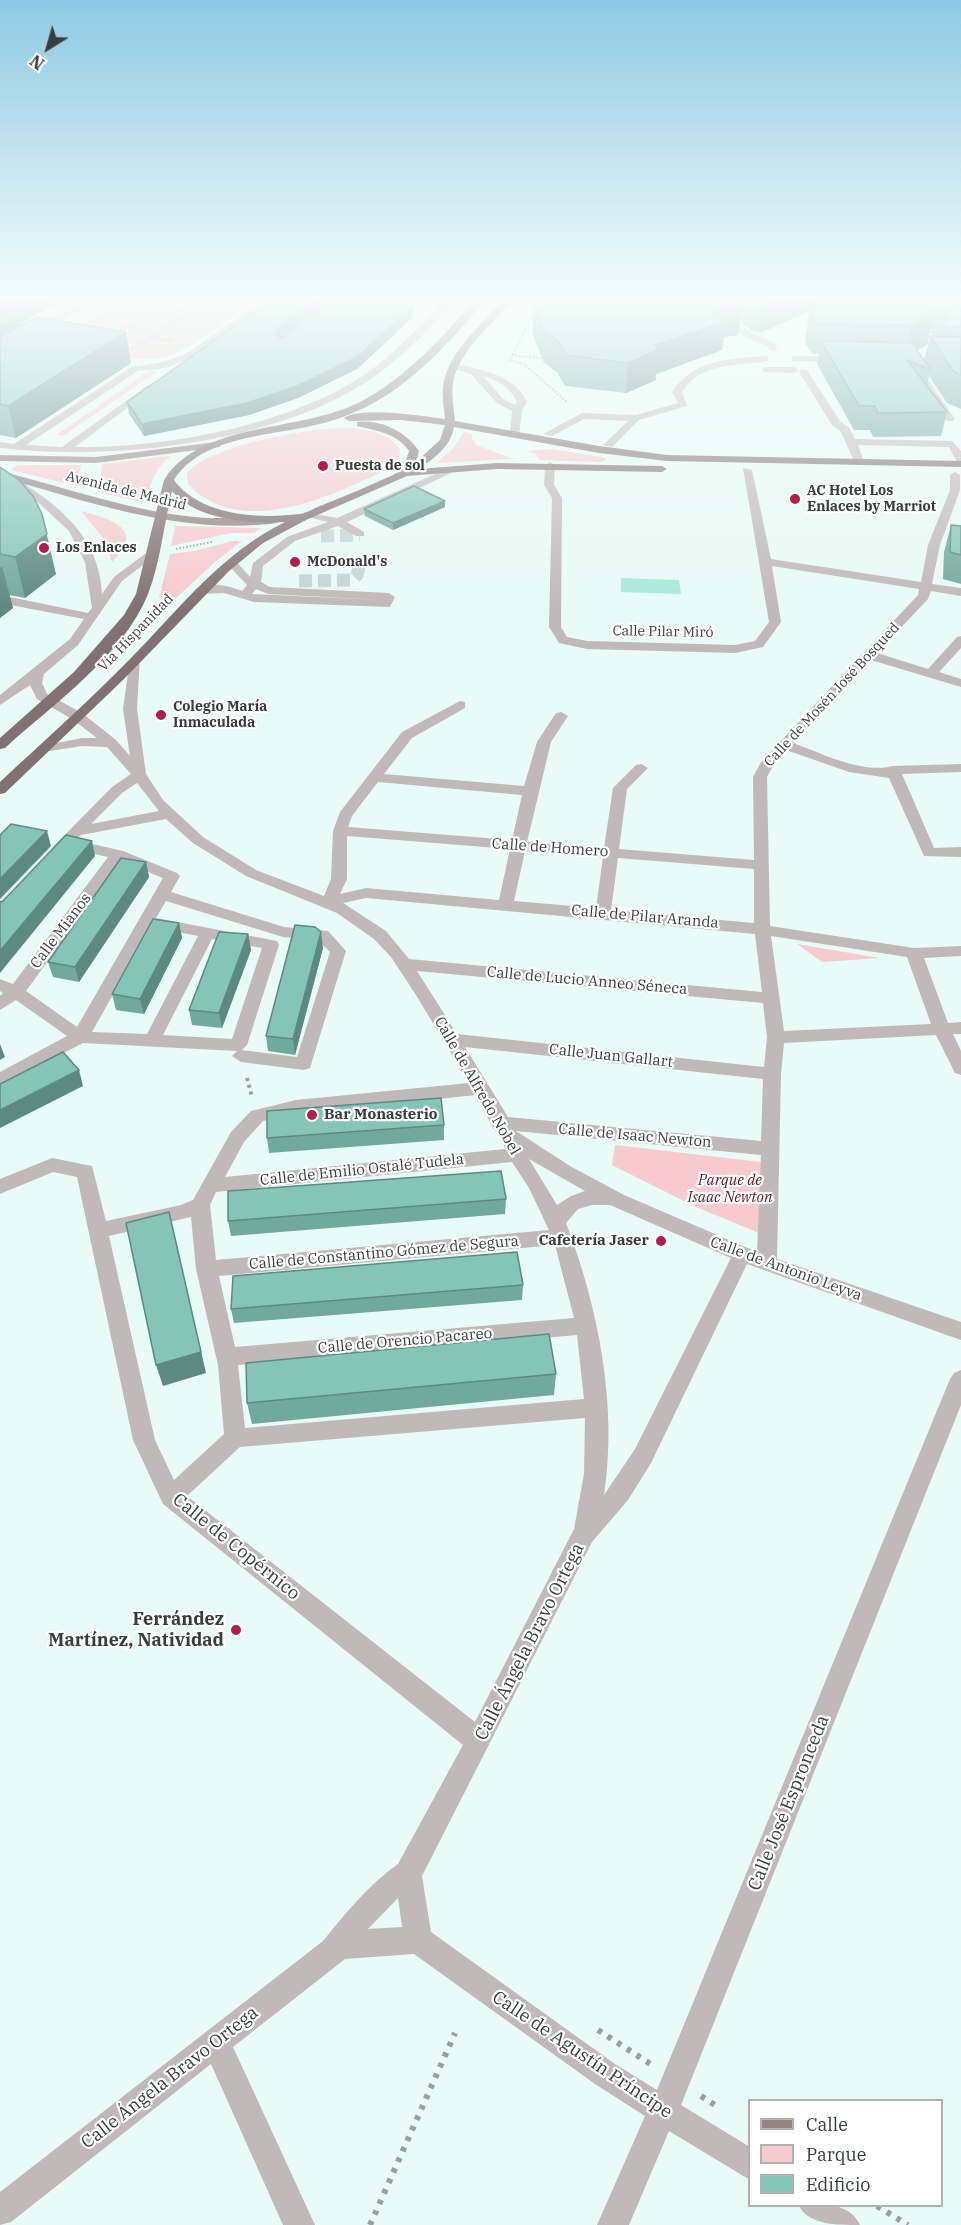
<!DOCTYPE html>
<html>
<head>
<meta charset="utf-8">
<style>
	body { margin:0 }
	#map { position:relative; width:961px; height:2225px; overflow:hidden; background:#e8fbf6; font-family:"IBM Plex Serif",serif }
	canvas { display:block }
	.legend { position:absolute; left:748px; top:2099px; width:195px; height:108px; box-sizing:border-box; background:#fff; border:2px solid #afb2b1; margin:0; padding:8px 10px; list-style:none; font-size:18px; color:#363e3c }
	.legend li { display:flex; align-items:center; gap:12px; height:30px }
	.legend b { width:30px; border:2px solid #afb2b1 }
	.north { position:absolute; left:18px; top:18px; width:60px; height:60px; -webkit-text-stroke:4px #fff; paint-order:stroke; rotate:217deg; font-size:16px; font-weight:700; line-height:24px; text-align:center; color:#363e3c }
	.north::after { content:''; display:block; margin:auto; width:21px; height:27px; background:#363e3c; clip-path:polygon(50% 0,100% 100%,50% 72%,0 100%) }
</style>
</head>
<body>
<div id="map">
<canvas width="961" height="2225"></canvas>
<ul class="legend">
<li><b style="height:8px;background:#938486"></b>Calle</li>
<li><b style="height:16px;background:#f7cacf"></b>Parque</li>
<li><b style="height:16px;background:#85c5b7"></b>Edificio</li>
</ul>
<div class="north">N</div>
</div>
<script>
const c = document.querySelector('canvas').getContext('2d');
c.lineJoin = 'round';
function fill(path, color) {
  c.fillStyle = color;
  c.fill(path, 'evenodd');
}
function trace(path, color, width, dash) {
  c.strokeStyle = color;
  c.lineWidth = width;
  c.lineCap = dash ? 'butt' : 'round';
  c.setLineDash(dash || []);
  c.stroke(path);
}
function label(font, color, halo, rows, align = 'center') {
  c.font = font + ' "IBM Plex Serif",serif';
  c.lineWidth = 4.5;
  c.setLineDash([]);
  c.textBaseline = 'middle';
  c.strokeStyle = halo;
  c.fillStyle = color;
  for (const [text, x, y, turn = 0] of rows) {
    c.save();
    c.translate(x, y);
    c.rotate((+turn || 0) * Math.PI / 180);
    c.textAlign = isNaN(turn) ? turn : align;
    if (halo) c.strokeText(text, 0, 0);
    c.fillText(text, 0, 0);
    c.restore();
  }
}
fill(new Path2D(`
	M128 298H257C233 314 194 348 168 356 135 366 83 350 49 344Z
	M150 370 157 372 63 436 56 435Z
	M348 428C367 429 388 433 400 449L399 461C384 473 366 479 349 487 301 508 230 530 188 484L187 473C209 445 313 427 348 428Z
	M464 432 472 434V439L476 445 514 459 437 463 454 447Z
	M551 449 602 457 607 459 602 462 540 460 536 454 527 451Z
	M168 456 170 457C154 469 151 484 146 503L98 492 102 464Z
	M17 465H81L77 486 11 470Z
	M81 511C110 519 147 528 112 562L103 538Z
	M175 526 262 528 254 533H231L171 546Z
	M232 541H242L215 562 174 600 159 598 170 554 195 551Z
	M797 944 880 958 822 962Z
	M615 1145 761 1162 759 1233 696 1207 612 1165Z`), '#f7cacf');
fill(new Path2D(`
	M621 578 679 580 681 594 621 592Z`), '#a7e9da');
trace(new Path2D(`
	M321 536 360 535
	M299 581 352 580 357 575 361 559`), '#c4d5d1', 13, [13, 6]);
trace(new Path2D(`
	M176 308 172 305 183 298
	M402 308 413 298
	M536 310 510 360 524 364 568 403
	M169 312 186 308 201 298
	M115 333 154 314 180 319 130 350
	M151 337 173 341
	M512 355 546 359
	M176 549 212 542`), '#94a29e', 2, [1.5, 2]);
trace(new Path2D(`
	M247 1078 252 1097`), '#94a29e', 4, [3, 4]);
trace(new Path2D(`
	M598 2030 652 2065
	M701 2096 715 2105
	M877 2206 908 2225
	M370 2225 455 2033`), '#94a29e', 6, [4.5, 7]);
fill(new Path2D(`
	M89 298H99L64 320 0 345V339L58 316Z
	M266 298H276L192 358 165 368 138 371 26 445 62 447 148 385 153 388 151 390 75 447C166 448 287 426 364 375 396 354 420 323 448 298H457C432 326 402 358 371 379 274 444 113 461 0 448V442L14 444 132 367 163 362 186 354Z
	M712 298H721L731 312 732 319 751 333 775 343 777 351H771L768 347 745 337 725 322 723 312Z
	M765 356 768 357V361C736 367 702 361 682 392L687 406 639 420 612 447 603 445 628 421 584 419 552 436 543 434 582 413 636 415 678 403 672 392C694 359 729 359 765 356Z
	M795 356H843L848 359 843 362 792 361V357Z
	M454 363C482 371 513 373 527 402L522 410 519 436 510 434 512 411 497 403 471 374 451 368V364ZM483 376C498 380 510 387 517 402L515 405 503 399Z
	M911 364H917L955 419 953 421H947L909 366Z
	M766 367H794L799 370 794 373 763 372V368Z
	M801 370H807L840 421 849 428 855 439 952 441 961 451V463L957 462 949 447 858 445 864 461 855 463 841 432 832 425 799 372Z
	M550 462 555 465 554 485 562 498 561 627 567 637 587 641 735 645 755 641 769 622 743 468 752 470 771 559 921 582 928 545 950 490V475L955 472 960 475V490L940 545 932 584 961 588V596L931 591 928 599 877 653 928 669 957 637 961 636V648L939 672 961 679V687L871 660 793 743C824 754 862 774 893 766L961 764V772L902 774 934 848 961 847V857L924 856 889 778 849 772 786 750 774 764 767 777 770 926 914 948 961 946V956L924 958 948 1023 961 1022V1034H953L961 1051V1075L955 1073 936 1035 784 1043 781 1074 777 1259 961 1322V1340L747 1264 651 1463 628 1500 592 1542 422 1876 431 1932 615 2064 657 2090 950 1379 954 1373 961 1370V1405L681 2105 750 2147V2180L669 2131 629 2225H597L645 2116 595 2084 414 1954 345 1959 233 2047 315 2225H283L211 2064 11 2222 0 2225V2192L323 1941C346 1913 368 1885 398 1864L463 1745 163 1504 133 1440 77 1177 53 1172 0 1194V1179L52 1158 92 1166 106 1221 181 1205 193 1200 231 1132 251 1111 296 1100 469 1083 416 995 391 957 374 939 337 913 246 876 193 843 166 819 81 835 75 840 123 851 177 873 180 876 171 892 284 927 328 931 346 951 310 1068 304 1070 241 1062 232 1056 237 1051 83 1043 0 1086V1072L67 1036 16 1000 0 1010V996L3 993 0 991V979L13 984 108 857 68 848 59 853 52 848 112 787 131 774 107 747 82 746 37 753V747L82 738H97L72 719 37 699 30 685 0 705V695L70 639 84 619 0 603V595L88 613 92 608 85 562 69 531 40 504 3 478 12 476C57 504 100 536 102 594L114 577 149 551 159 553 122 581 78 645 44 674 42 683 47 694 82 713 116 740 130 756 123 709 130 659 136 655 140 656 137 709 146 774 163 800 203 837 256 870 324 896 331 879 333 831 340 812 402 732 460 701 465 702V708L412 738 384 774 524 786 537 742 556 713 561 712 568 716 551 742 527 842 604 848 613 788 636 765 641 764 648 768 627 789 619 849 754 860 753 777 761 762 918 595 919 589 772 566 781 622 763 647 735 653 587 649 559 643 549 627 552 498 544 485 545 465ZM378 782 522 795 512 840 348 827 352 816ZM137 783 159 811 91 824 122 793ZM347 836 510 849 499 900 366 888 340 894 347 879ZM525 851 603 857 596 908 514 901ZM618 858 754 869V923L611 910ZM121 861 163 878 77 1027 26 991ZM366 898 755 934 762 992 409 959 386 931 343 903ZM166 901 283 937 318 940 330 952 297 1057 242 1050 247 1045 279 945 277 941 156 918ZM151 927 198 936 147 1034 92 1032ZM771 936 907 957 931 1024 784 1031ZM212 939 262 948 232 1039 163 1035ZM417 971 763 1003 767 1037 764 1067 457 1034ZM465 1047 763 1079 761 1141 508 1117ZM476 1095 493 1128 502 1139 505 1149 225 1177 244 1142 263 1121 296 1114ZM516 1131 761 1155 757 1252 624 1195 570 1166ZM529 1159 585 1191 571 1196 557 1205ZM512 1162 529 1188 549 1230 216 1260 210 1205 216 1192ZM592 1205H610L731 1258 635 1449 604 1495C618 1406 598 1306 566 1223L578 1209ZM191 1217 196 1269 218 1365 224 1434 174 1480 155 1440 109 1236ZM555 1245 574 1318 235 1347 219 1276ZM577 1335 584 1399 245 1428 238 1365ZM585 1418 584 1474 574 1529 475 1722 187 1496 240 1447ZM398 1898 402 1927 367 1929 369 1928Z
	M453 466 462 468 347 522 364 532V536H356L338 526 295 541 263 566 261 582 270 587 389 593 395 597 390 607 254 602 224 593 201 594 195 590C206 580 229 586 242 591L247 585 228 565V561H236L250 577 253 563 287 537 328 522 304 516V512L337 518ZM256 589 268 594 382 600 252 594Z
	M799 2206C821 2204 849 2201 860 2225 836 2225 809 2225 799 2206Z`), '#c0b8b9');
fill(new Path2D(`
	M216 442 220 443V447L96 463 0 461V455L96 457Z
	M0 471C68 488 135 513 206 518 220 519 275 514 283 520 276 525 265 524 256 525 169 531 83 500 0 477Z`), '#938486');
fill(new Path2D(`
	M477 298H486C454 339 414 382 368 406 350 415 331 422 311 426 267 436 201 437 174 480 200 516 259 519 299 514 306 514 314 508 320 506 345 496 369 486 393 475L403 469 409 451C397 433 377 431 357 426V422C381 419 406 432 419 451L416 462 440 440 445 425 401 420 349 421 344 418C361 406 424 416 445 419 444 407 441 394 444 381 451 349 484 322 505 298H514C494 324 459 349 453 383 451 395 454 408 455 421L599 446 667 455 961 461V467L667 461 599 453 454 427C451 446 434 459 418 469L497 463 662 466 667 469 662 472 497 469 407 476 306 520 263 543 229 571 123 680 5 793 0 794V782C44 741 90 700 132 657 179 609 223 552 285 522 250 524 196 520 172 491 164 524 160 564 148 594 124 655 52 705 5 748L0 749V738L74 672 124 615 136 594 164 480C202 420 302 433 362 401 408 376 443 336 477 298Z`), '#827173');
fill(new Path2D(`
	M0 298H64L21 323 22 325 131 363 16 438 0 435Z
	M274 298H324L325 304 283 337 413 317 357 369 298 398 249 415 144 436 129 414 127 402Z
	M538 298H855L859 301 863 298H961V409L947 403 929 376 927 386 947 412 941 436 873 437 870 430H854L817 364 819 354H812L805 342 809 312 810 311 760 333 752 331 740 322 738 335 724 337 722 350 656 374V380L626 393 565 386 557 372 544 363 532 333 533 304ZM930 333 933 334 932 336H930L924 361 917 350 927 345Z
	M0 467 56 574 25 598 9 595 13 608 0 618Z
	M445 501V507L393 530 365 516 364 509Z
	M951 525 961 526V584L943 579 944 552Z
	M146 862 149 877 79 982 53 977 48 962Z
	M179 923 182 938 144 1014 116 1010 112 994Z
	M248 934 251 950 222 1028 192 1025 189 1010Z
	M323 948 295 1055 268 1051 266 1036Z
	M444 1125V1140L269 1153 267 1138Z
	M506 1199 505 1214 231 1236 228 1221Z
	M523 1285 522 1300 234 1323 231 1309Z
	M556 1374 554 1395 252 1424 247 1403Z`), '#72a99d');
fill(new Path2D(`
	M6 298H64L21 323 25 343 0 360V301Z
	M317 298H324L325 304 278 341 276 330Z
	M777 298H826L825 304 760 333 764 304Z
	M742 305 738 335 724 337 722 350 656 374V380L626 393 628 363 713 309Z
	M413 306V317L357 369 298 398 249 415 144 436 142 424Z
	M933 315 927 345 906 356 912 325Z
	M126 332 131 363 16 438 8 406Z
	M445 501V507L393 530V523Z
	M42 514 56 574 25 598 15 557Z
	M2 566 13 608 0 618V568Z
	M47 831 51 846 0 899V879Z
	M92 841 95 856 0 973V951Z
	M146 862 149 877 79 982 75 967Z
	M179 923 182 938 144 1014 140 999Z
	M321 932 323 948 295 1055 293 1039Z
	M248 934 251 950 222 1028 219 1013Z
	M0 1044 5 1057 0 1060Z
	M79 1070 83 1086 0 1128V1110Z
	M169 1212 206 1373 163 1386 156 1365Z`), '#5d8a80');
const building = new Path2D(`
	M274 298H317L276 330 278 338 285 337 334 298H351L413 306 357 357 297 386 247 403 142 424 127 402Z
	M538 298H610L651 309 653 301 643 298H732L742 305 713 309 726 321 655 345 658 350 628 363 566 355 559 342 545 333 533 304Z
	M751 298H777L764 304 756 302Z
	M825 298H855L859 301 863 298H901L934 313 933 315 912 325 817 324 809 312Z
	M925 298H961V327L934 326 945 322 944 308Z
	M8 312 19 313 0 325V314Z
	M36 317 126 332 8 406 0 404V337Z
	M930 336 961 337V375L954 372Z
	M821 341 912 343 931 370 907 360 947 412 878 413 875 406H859Z
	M0 467 19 480 33 496 42 514 47 534 15 557 0 554Z
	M414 486 445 501 393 523 364 509Z
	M951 525 961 526V555L950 552Z
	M11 824 47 831 0 879V835Z
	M66 835 92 841 0 951V902L3 901Z
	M121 858 146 862 75 967 48 962Z
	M153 919 179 923 140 999 112 994Z
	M295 925 315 927 321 932 293 1039 266 1036Z
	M219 932 248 934 219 1013 189 1010Z
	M63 1052 79 1070 0 1110V1084Z
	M441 1098 444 1125 267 1138V1111Z
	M501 1171 506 1199 228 1221V1191Z
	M169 1212 201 1352 156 1365 126 1223Z
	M517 1252 523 1285 231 1309 233 1276Z
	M549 1334 556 1374 247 1403 246 1363Z`);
fill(building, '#85c5b7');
trace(building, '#5d8a80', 1.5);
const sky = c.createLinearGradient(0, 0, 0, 610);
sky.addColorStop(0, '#8ec9e2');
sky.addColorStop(0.49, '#f5fdfb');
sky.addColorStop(1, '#f5fdfb00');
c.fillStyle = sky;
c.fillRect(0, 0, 961, 610);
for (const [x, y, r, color] of [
	[323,466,6,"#b01e4a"],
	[795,499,6,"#b01e4a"],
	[44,548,6,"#b01e4a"],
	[295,562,6,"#b01e4a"],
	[161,715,6,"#b01e4a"],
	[312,1115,6,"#b01e4a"],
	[661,1241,6,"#b01e4a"],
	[236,1630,6,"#b01e4a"]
]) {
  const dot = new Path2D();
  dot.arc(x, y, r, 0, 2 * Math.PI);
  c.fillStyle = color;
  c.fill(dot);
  trace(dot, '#fff', 2);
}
label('bold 14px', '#363e3c', '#fff', [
	["Puesta de sol",335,466],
	["AC Hotel Los",807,491],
	["Enlaces by Marriot",807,507],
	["Los Enlaces",56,548],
	["McDonald's",307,562],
	["Colegio María",173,707],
	["Inmaculada",173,723]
], 'left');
label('14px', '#363e3c', '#fff', [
	["Avenida de Madrid",126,491,14],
	["Calle Pilar Miró",663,632,1],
	["Vía Hispanidad",136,633,-46],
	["Calle de Mosén José Bosqued",832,695,-47]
]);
label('15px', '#363e3c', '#fff', [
	["Calle de Homero",550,848,4],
	["Calle de Pilar Aranda",645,917,5],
	["Calle Mianos",61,931,-53],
	["Calle de Lucio Anneo Séneca",587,981,5],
	["Calle Juan Gallart",611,1056,6],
	["Calle de Alfredo Nobel",477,1086,60],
	["Calle de Isaac Newton",635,1136,5],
	["Calle de Emilio Ostalé Tudela",362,1170,-6],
	["Calle de Constantino Gómez de Segura",384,1253,-5],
	["Calle de Antonio Leyva",786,1269,20],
	["Calle de Orencio Pacareo",405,1341,-5]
]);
label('bold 15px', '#363e3c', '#fff', [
	["Bar Monasterio",324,1115],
	["Cafetería Jaser",649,1241,"right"]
], 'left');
label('italic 15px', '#5d1929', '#fff', [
	["Parque de",730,1181],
	["Isaac Newton",730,1198]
]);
label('18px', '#363e3c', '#fff', [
	["Calle de Copérnico",236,1547,39],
	["Calle Ángela Bravo Ortega",530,1642,-63],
	["Calle José Espronceda",789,1803,-68],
	["Calle de Agustín Príncipe",582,2055,34],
	["Calle Ángela Bravo Ortega",170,2078,-38]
]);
label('bold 18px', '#363e3c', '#fff', [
	["Ferrández",224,1620],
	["Martínez, Natividad",224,1641]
], 'right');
</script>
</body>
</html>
